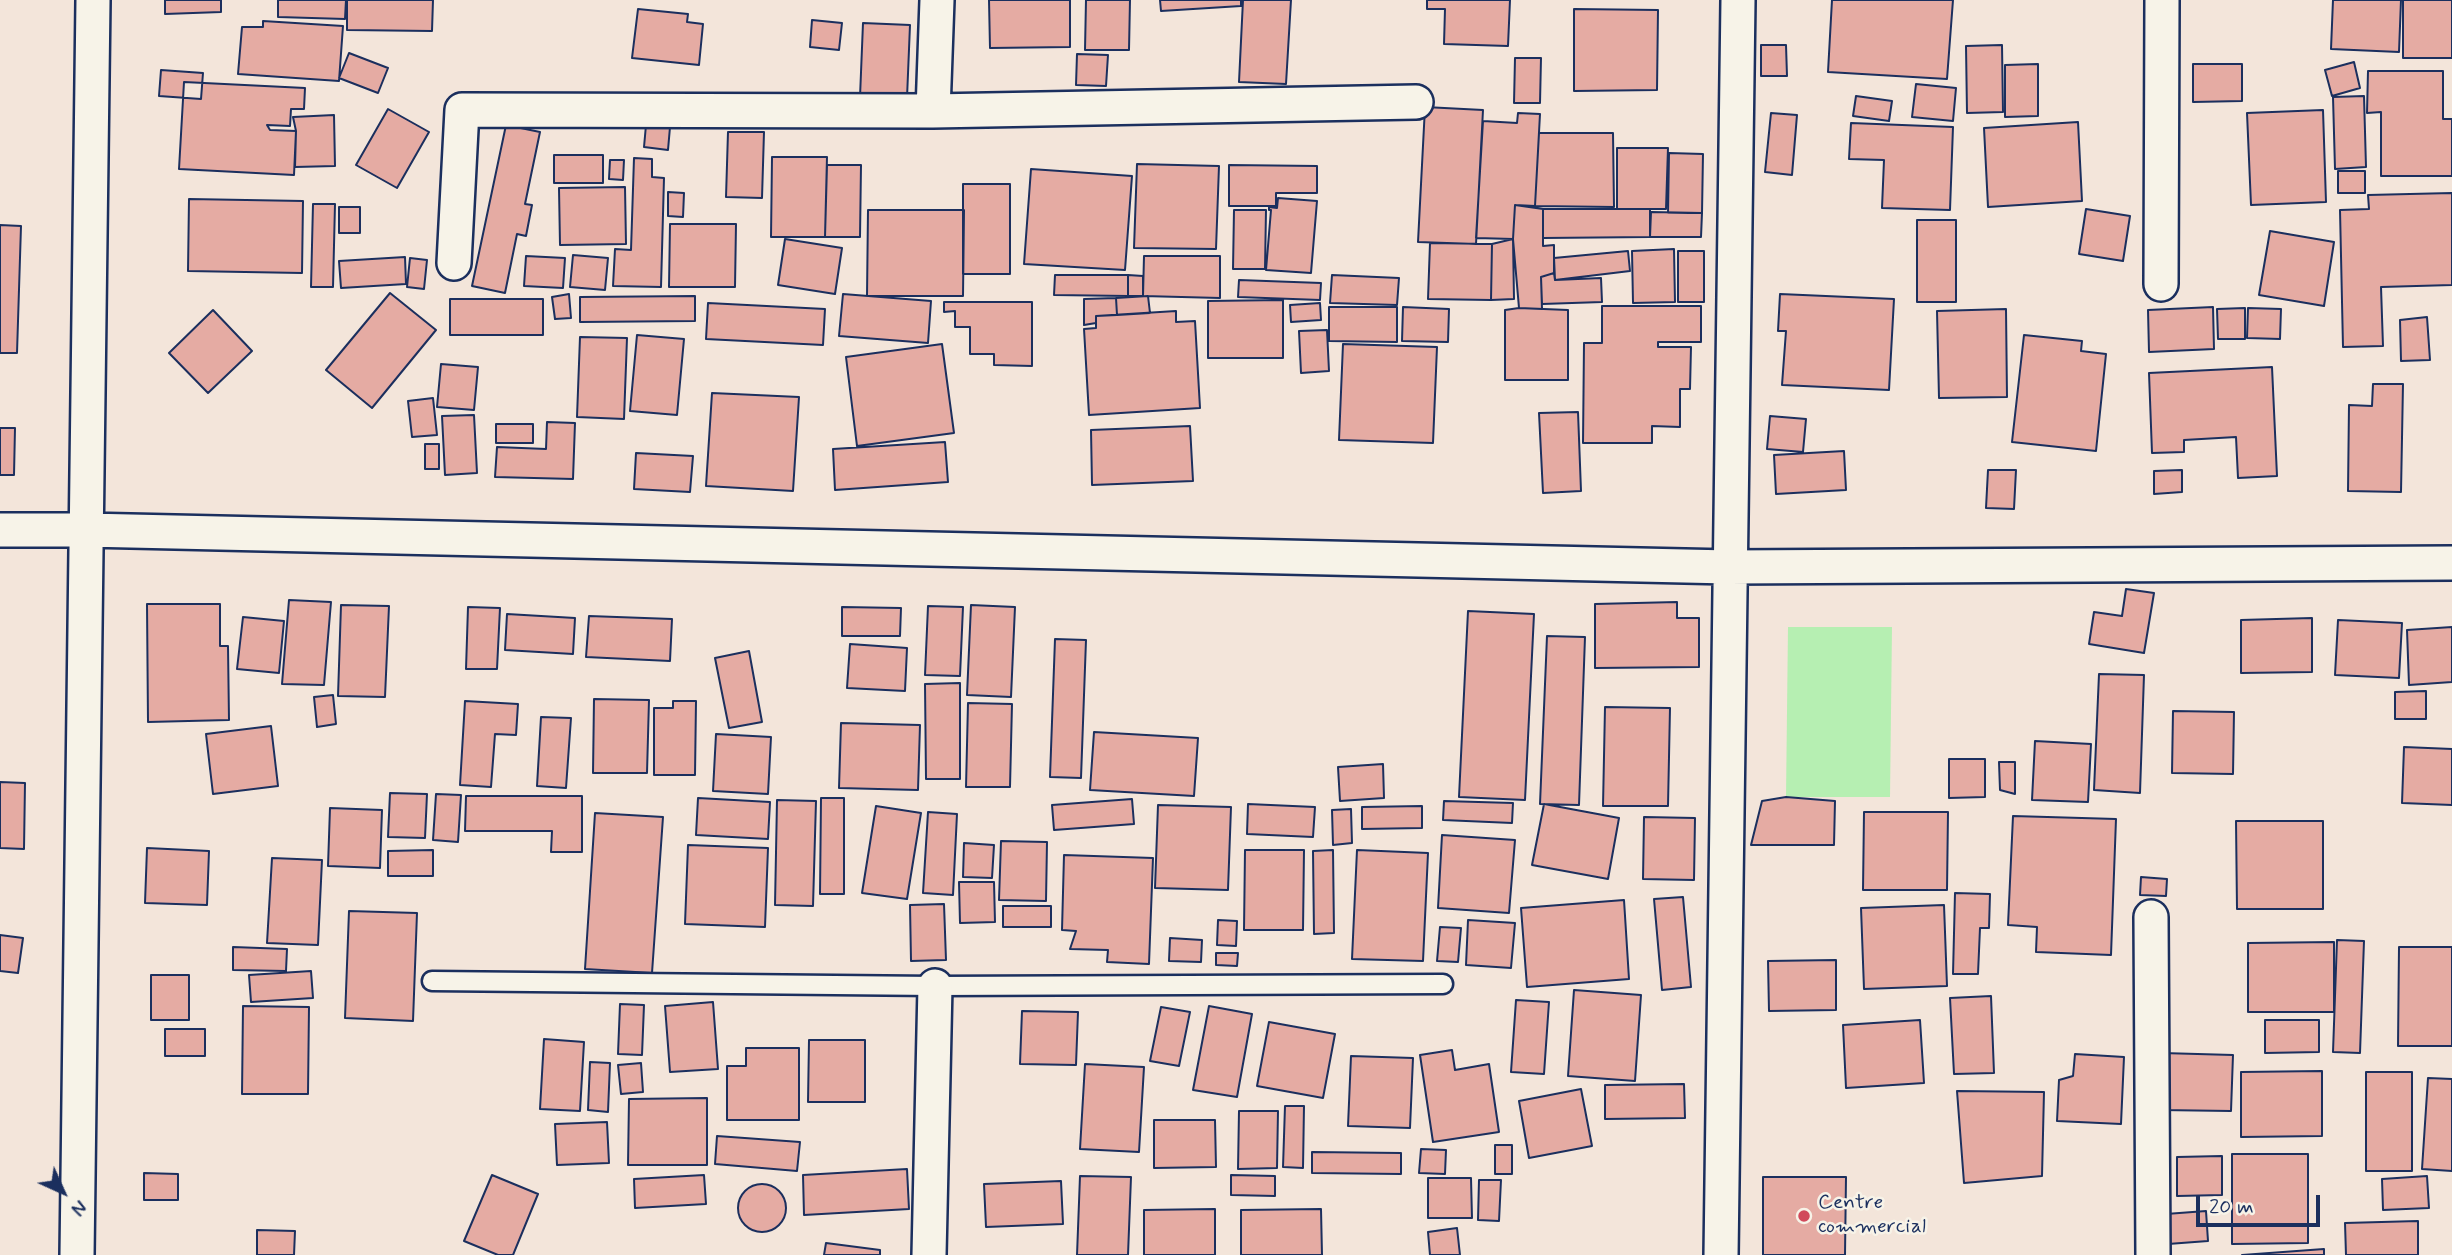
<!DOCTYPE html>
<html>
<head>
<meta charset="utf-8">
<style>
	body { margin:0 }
	#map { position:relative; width:2452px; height:1255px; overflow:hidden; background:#f3e5da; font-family:Mynerve,sans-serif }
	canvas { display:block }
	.north { position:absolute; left:28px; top:1157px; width:70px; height:70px; -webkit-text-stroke:5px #f7f3e8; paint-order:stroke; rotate:135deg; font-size:19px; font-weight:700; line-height:28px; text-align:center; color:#1b2f5e }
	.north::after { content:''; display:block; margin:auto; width:24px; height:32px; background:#1b2f5e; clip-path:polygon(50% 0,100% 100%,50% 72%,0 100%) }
	.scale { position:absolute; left:2196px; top:1195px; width:124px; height:32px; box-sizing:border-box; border:4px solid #1b2f5e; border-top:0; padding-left:9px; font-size:21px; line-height:24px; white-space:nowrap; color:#1b2f5e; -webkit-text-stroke:5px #f7f3e8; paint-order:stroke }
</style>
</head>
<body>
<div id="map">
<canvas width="2452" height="1255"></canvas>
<div class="north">N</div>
<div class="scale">20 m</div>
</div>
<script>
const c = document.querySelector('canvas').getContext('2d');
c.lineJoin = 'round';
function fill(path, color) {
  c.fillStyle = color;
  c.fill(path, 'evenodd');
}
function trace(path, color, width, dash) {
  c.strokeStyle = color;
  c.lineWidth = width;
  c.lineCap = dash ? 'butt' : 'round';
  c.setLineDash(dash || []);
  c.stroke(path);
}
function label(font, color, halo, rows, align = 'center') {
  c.font = font + ' Mynerve,sans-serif';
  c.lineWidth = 5;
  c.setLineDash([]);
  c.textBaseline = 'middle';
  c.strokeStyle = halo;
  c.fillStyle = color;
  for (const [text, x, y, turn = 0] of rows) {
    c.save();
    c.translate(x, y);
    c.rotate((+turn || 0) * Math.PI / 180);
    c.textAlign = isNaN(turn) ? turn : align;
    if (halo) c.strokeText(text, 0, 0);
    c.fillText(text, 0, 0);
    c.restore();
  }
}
fill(new Path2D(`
	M1788 627H1892L1890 797H1786Z`), '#b6efb2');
const building = new Path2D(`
	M165 0H221V12L165 14Z
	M278 0H346L345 19 278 17Z
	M347 0H433L432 31 347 30Z
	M989 0H1070V47L990 48Z
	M1086 0H1130L1129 50H1085Z
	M1160 0H1241V6L1161 11Z
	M1243 0H1291L1286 84 1239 82Z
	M1427 0H1510L1508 46 1444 44 1445 9H1427Z
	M1832 0H1953L1947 79 1828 72Z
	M2333 0H2401L2399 52 2331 49Z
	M2403 0H2452V58H2403Z
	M638 9 688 14 687 22 703 24 699 65 632 58Z
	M1574 9 1658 10 1657 90 1574 91Z
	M812 20 842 23 839 50 810 47Z
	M263 21 343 26 339 81 238 74 242 27H263Z
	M863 23 910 25 907 98 860 97Z
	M1761 45H1786L1787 76H1761Z
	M2002 45 2003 112 1967 113 1966 46Z
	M349 53 388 68 378 93 339 78Z
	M1077 54 1108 55 1106 86 1076 85Z
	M1515 58H1541L1540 103H1514Z
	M2354 62 2360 88 2332 96 2325 70Z
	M2038 64V116L2005 117V65Z
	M2193 64H2242V101L2193 102Z
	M161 70 203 73 201 99 159 96Z
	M2368 71H2443V119H2452V176H2381V112L2367 113Z
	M184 82 305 88 304 109H291L290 126 267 125 270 130 296 131 294 175 179 169Z
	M1916 84 1956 88 1953 121 1912 117Z
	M1856 96 1892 101 1889 121 1853 116Z
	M2364 96 2366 167 2335 169 2333 97Z
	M1425 107 1483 110 1476 244 1418 242Z
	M388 109 429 132 397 188 356 165Z
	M2323 110 2326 202 2251 205 2247 113Z
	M1518 113 1540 114 1535 206 1515 205 1513 239 1476 238 1483 121 1517 123Z
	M1771 113 1797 115 1792 175 1765 172Z
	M334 115 335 166 295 167 296 131 293 117Z
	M2078 122 2082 201 1988 207 1984 128Z
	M1851 123 1953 127 1950 210 1882 208 1884 160 1849 159Z
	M506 125 540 132 525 204 532 205 526 236 517 234 505 293 472 286Z
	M646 125 670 127 668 150 644 147Z
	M728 132H764L762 198 726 197Z
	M1539 133H1613L1614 207 1535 206Z
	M1617 148H1668L1666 209H1617Z
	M1669 153 1703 154 1702 213H1668Z
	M554 155H603V183H554Z
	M772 157H827L825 237H771Z
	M634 158 652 159V177L664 178 661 287 613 286 615 249 631 250Z
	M610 160H624L623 180 609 179Z
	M1137 164 1219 166 1216 249 1134 248Z
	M827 165H861L860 237H825Z
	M1229 165 1317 166V193H1276V206H1229Z
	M1031 169 1132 176 1125 270 1024 264Z
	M2338 171H2365V193H2338Z
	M963 184H1010V274H963Z
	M625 187 626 244 560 245 559 188Z
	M668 192 684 193 683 217 668 216Z
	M2452 193V285L2381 287 2383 346 2343 347 2340 210 2369 209 2368 195Z
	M1278 198 1317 201 1311 273 1266 270 1271 210H1269V207L1277 208Z
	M189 199 303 201 302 273 188 271Z
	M313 204H335L333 287H311Z
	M1515 205 1543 209V246L1554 245V273L1541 277 1542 309 1519 308 1513 239Z
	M339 207H360V233H339Z
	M1543 209H1650V237L1543 238Z
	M2086 209 2130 216 2123 261 2079 254Z
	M868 210H964L963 296H867Z
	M1234 210H1266L1265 269H1233Z
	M1651 212 1702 213 1701 237H1650Z
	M1917 220H1956V302H1917Z
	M670 224H736L735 287H669Z
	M0 225 21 226 17 353H0Z
	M2270 231 2334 242 2324 306 2259 295Z
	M785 239 842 248 835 294 778 285Z
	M1513 239 1514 299 1491 300 1492 244Z
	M1430 243 1492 244 1491 300 1428 299Z
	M1674 249 1675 302 1633 303 1632 251Z
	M1628 251 1630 271 1555 280 1554 258Z
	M1678 251H1704V302H1678Z
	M573 255 608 258 605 290 570 287Z
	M526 256 565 258 563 288 524 286Z
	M1144 256H1220V298L1143 296Z
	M405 257 406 284 341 288 339 261Z
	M410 258 427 260 424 289 407 287Z
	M1554 273 1555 280 1601 278 1602 302 1542 304 1541 277Z
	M1055 275H1128V296L1054 295Z
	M1128 275 1143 276V296H1128Z
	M1332 275 1399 278 1397 305 1330 303Z
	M1239 280 1321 283 1320 300 1238 297Z
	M390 293 436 330 372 408 326 370Z
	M569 294 571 318 555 319 552 297Z
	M843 294 931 301 928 343 839 336Z
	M1780 294 1894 299 1889 390 1782 385 1786 331H1778Z
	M695 296V321L580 322V297Z
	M1148 296 1150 313 1117 315 1116 298Z
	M1116 298 1117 315 1096 316V323L1084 325V299Z
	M450 299H543V335H450Z
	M1283 300V358H1208V301Z
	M944 302H1032V366L994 365V354H970V327H955V311L944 312Z
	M708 303 825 309 823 345 706 339Z
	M1320 303 1321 320 1291 322 1290 305Z
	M1602 306H1701V342H1658V347H1691L1690 389H1680V427L1652 426V443H1583L1584 343H1602Z
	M1329 307H1397V342L1329 341Z
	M1403 307 1449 309 1448 342 1402 341Z
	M2213 307 2214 349 2149 352 2148 310Z
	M1519 308 1568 310V380H1505V310Z
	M2245 308V339H2218L2217 309Z
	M2248 308 2281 309 2280 339 2247 338Z
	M2006 309 2007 397 1939 398 1937 311Z
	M213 310 252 351 208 393 169 353Z
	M1176 311V322L1195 321 1200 408 1089 415 1084 329 1096 328V316Z
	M2427 317 2430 360 2401 361 2400 320Z
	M1327 330 1329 371 1301 373 1299 331Z
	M637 335 684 339 677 415 630 411Z
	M2024 335 2082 341 2081 351 2106 354 2096 451 2012 442Z
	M580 337 627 338 624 419 577 417Z
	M942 344 954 433 857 446 846 357Z
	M1343 344 1437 347 1433 443 1339 440Z
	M441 364 478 367 474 410 437 407Z
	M2272 367 2277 476 2238 478 2236 437 2184 440V452L2152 453 2149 373Z
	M2373 384H2403L2401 492 2348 491 2349 405 2372 406Z
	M712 393 799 397 793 491 706 486Z
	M433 398 437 435 412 437 408 401Z
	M1578 412 1581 491 1543 493 1539 413Z
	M474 415 477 473 445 475 442 416Z
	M1770 416 1806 419 1803 452 1767 449Z
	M547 422 575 423 573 479 495 477 497 447 546 449Z
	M496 424H533V443H496Z
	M1190 426 1193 481 1092 485 1091 430Z
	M0 428H15L14 475H0Z
	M945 442 948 482 835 490 833 449Z
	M425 444H439V469H425Z
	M1844 451 1846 490 1776 494 1774 455Z
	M636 453 693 456 690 492 634 489Z
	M1988 470H2016L2014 509 1986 508Z
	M2182 470V492L2154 494V471Z
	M2126 589 2154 593 2144 653 2089 644 2094 612 2122 616Z
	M289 600 331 602 324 685 282 684Z
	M1677 602V618H1699V667L1595 668V604Z
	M147 604H220V646H228L229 720 148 722Z
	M341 605 389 606 385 697 338 696Z
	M971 605 1015 607 1011 697 967 695Z
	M928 606 963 607 960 676 925 675Z
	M468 607 500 608 497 669H466Z
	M842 607 901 608 900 636H842Z
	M1468 611 1534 614 1525 800 1459 797Z
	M507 614 575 618 573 654 505 650Z
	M589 616 672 619 670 661 586 657Z
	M243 617 284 621 279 673 237 669Z
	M2312 618V672L2241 673V620Z
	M2338 620 2402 623 2399 678 2335 675Z
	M2452 627V682L2409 685 2407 630Z
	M1547 636 1585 637 1579 805 1540 804Z
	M1055 639 1086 640 1081 778 1050 777Z
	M850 644 907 648 905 691 847 688Z
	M749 651 762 722 729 728 715 658Z
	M2099 674 2144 675 2140 793 2094 790Z
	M960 683V779H926L925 684Z
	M2426 691V719H2395V692Z
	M333 695 336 724 317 727 314 697Z
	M594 699 649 700 647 773H593Z
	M465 701 518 704 516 735 495 734 491 787 460 785Z
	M673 701H696L695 775H654V708H673Z
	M968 703 1012 704 1010 787H966Z
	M1605 707 1670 708 1668 806H1603Z
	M2173 711 2234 712 2233 774 2172 773Z
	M541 717 571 718 566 788 537 786Z
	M841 723 920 725 918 790 839 788Z
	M271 726 278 786 213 794 206 734Z
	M1094 732 1198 738 1194 796 1090 790Z
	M716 734 771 737 768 794 713 791Z
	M2035 741 2091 744 2088 802 2032 800Z
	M2404 747 2452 749V805L2402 803Z
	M1949 759H1985V797L1949 798Z
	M1999 762H2015V794L2000 790Z
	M1383 764 1384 798 1340 801 1338 767Z
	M0 782 25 783 24 849 0 848Z
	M390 793 427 794 425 838 388 837Z
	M436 794 461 795 458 842 433 840Z
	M466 796H582V852H551L552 831H465Z
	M1786 797 1835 801 1834 845H1751L1762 801Z
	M698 798 770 802 768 839 696 835Z
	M821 798H844V894H820Z
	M1132 799 1134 824 1054 830 1052 805Z
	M777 800 816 801 813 906 775 905Z
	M1444 801 1513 803 1512 823 1443 820Z
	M1248 804 1315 807 1313 837 1247 834Z
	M1544 804 1619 818 1608 879 1532 865Z
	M1158 805 1231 807 1228 890 1155 888Z
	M876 806 921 813 907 899 862 893Z
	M1422 806V828L1362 829V807Z
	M330 808 382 810 380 868 328 866Z
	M1351 809 1352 843 1333 845 1332 810Z
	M928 812 957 814 953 895 923 893Z
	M1864 812H1948L1947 890H1863Z
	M595 813 663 817 652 973 585 969Z
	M2013 816 2116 819 2111 955 2036 952 2037 927 2008 925Z
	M1644 817 1695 818 1694 880 1643 879Z
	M2236 821H2323V909H2237Z
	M1442 835 1515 840 1509 913 1438 908Z
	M1001 841 1047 842 1046 901 999 900Z
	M964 843 994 845 992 878 963 877Z
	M688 845 768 848 765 927 685 924Z
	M147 848 209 851 207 905 145 903Z
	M433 850V876H388V851Z
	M1245 850H1304L1303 930H1244Z
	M1333 850 1334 933 1314 934 1313 851Z
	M1357 850 1428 853 1423 961 1352 959Z
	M1064 855 1153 858 1149 964 1107 962 1108 950 1070 949 1076 931 1062 930Z
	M272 858 322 860 318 945 267 943Z
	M2141 877 2167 879 2166 896 2140 895Z
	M959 882H994L995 922 960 923Z
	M1955 893 1990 894 1989 928H1980L1978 974H1953Z
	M1683 897 1691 987 1662 990 1654 899Z
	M1624 900 1629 979 1527 987 1521 908Z
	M944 904 946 960 911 961 910 905Z
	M1944 905 1947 986 1864 989 1861 908Z
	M1003 906H1051V927H1003Z
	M349 911 417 913 413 1021 345 1018Z
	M1218 920 1237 921 1236 946 1217 945Z
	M1468 920 1515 923 1511 968 1466 965Z
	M1440 927 1461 928 1458 962 1437 961Z
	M0 935 23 938 18 973 0 971Z
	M1170 938 1202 940 1201 962 1169 961Z
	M2337 940 2364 941 2360 1053 2333 1052Z
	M2334 942V1012H2248V943Z
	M233 947 287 949 286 971 233 970Z
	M2399 947H2452V1046H2398Z
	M1216 953H1238L1237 966 1216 965Z
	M1836 960V1010L1769 1011 1768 961Z
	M311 971 313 998 251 1002 249 975Z
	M151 975H189V1020H151Z
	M1574 990 1641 995 1635 1081 1568 1076Z
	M1991 996 1994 1073 1954 1074 1950 998Z
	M1516 1000 1549 1002 1544 1074 1511 1072Z
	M713 1002 718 1069 670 1072 665 1006Z
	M620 1004 644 1005 642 1055 618 1054Z
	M243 1006 309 1007 308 1094H242Z
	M1209 1006 1252 1014 1237 1097 1193 1090Z
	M1161 1007 1190 1012 1179 1066 1150 1061Z
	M1022 1011 1078 1012 1076 1065 1020 1064Z
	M1920 1020 1924 1083 1846 1088 1843 1025Z
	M2265 1020H2319V1052L2265 1053Z
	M1269 1022 1335 1034 1323 1098 1257 1086Z
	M165 1029H205V1056H165Z
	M544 1039 584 1042 580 1111 540 1109Z
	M809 1040H865V1102H808Z
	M746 1048H799V1120H727V1066H746Z
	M1452 1050 1455 1070 1489 1064 1499 1132 1433 1142 1420 1055Z
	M2162 1053 2233 1055 2231 1111 2160 1110Z
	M2075 1054 2124 1057 2121 1124 2057 1121 2059 1080 2073 1076Z
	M1351 1056 1413 1058 1410 1128 1348 1126Z
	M590 1062 610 1063 608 1112 588 1110Z
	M641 1063 643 1092 621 1094 618 1065Z
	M1085 1064 1144 1067 1139 1152 1080 1149Z
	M2322 1071V1136L2241 1137V1072Z
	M2366 1072H2412V1171H2366Z
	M2428 1078 2452 1079V1171L2422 1169Z
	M1684 1084 1685 1118 1605 1119V1085Z
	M1581 1089 1592 1146 1529 1158 1519 1101Z
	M1957 1091 2044 1092 2042 1176 1964 1183Z
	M707 1098V1165H628L629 1099Z
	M1285 1106H1304L1303 1168 1283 1167Z
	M1239 1111H1278L1277 1168 1238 1169Z
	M1154 1120H1215L1216 1167 1154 1168Z
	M607 1122 609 1163 557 1165 555 1124Z
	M717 1136 800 1142 797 1171 715 1164Z
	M1495 1145H1512V1174H1495Z
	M1421 1149 1446 1150 1445 1174 1419 1173Z
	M1312 1152 1401 1153V1174L1312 1173Z
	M2232 1154H2308V1243L2232 1244Z
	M2222 1156V1195L2177 1196V1157Z
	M907 1169 909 1209 804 1215 803 1175Z
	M144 1173 178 1174V1200H144Z
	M492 1175 538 1194 513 1255H498L464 1241Z
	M704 1175 706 1204 635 1208 634 1179Z
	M1231 1175 1275 1176V1196L1231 1195Z
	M1080 1176 1131 1177 1128 1255H1077Z
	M2427 1176 2429 1208 2383 1210 2382 1179Z
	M1763 1177H1846L1845 1255H1763Z
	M1428 1178H1471L1472 1218H1428Z
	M1479 1180H1501L1499 1221 1478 1220Z
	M1061 1181 1063 1224 986 1227 984 1184Z
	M738 1208a24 24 0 1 1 48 0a24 24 0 1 1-48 0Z
	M1215 1209V1255H1144V1210Z
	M1321 1209 1322 1255H1241V1210Z
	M2206 1211 2208 1241 2168 1244 2166 1214Z
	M2418 1221V1255H2346L2345 1223Z
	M1457 1228 1460 1255H1430L1428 1232Z
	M257 1230 295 1231 294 1255H257Z
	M826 1243 880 1250V1255H824Z
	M2324 1249V1255H2242Z`);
fill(building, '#e5aba3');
trace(building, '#1b2f5e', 2);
const lane = new Path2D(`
	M432 981 935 986 1443 984`);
const street = new Path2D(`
	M933 111 937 0
	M454 263 462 110 933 111 1416 102
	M2161 284 2162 0
	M0 530H86L1729 567 2452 563
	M2151 917 2153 1255
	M77 1255 93 0
	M929 1255 935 986
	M1721 1255 1738 0`);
trace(lane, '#1b2f5e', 23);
trace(street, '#1b2f5e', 38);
trace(lane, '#f7f3e8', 18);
trace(street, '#f7f3e8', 33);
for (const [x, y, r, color] of [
	[1804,1216,7,"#d1495b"]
]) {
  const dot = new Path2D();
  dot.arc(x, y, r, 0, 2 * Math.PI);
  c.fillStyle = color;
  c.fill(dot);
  trace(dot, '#f7f3e8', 2.5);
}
label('21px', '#1b2f5e', '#f7f3e8', [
	["Centre",1818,1204],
	["commercial",1818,1228]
], 'left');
</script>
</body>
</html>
